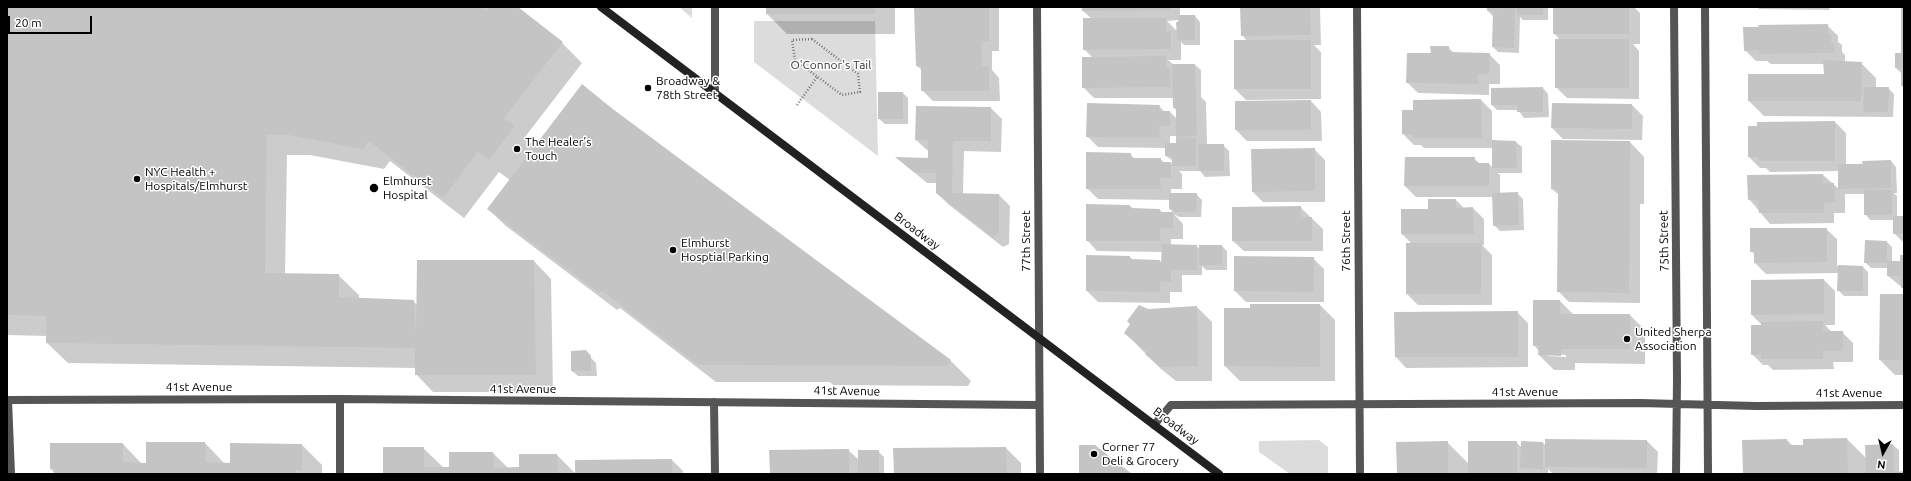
<!DOCTYPE html>
<html>
<head>
<meta charset="utf-8">
<style>
	body { margin:0 }
	#map { position:relative; width:1911px; height:481px; overflow:hidden; background:#fff; font-family:Ubuntu,sans-serif }
	canvas { display:block }
	.frame { position:absolute; inset:0; border:8px solid #000; pointer-events:none }
	.north { position:absolute; left:1863px; top:433px; width:40px; height:40px; -webkit-text-stroke:3px #fff; paint-order:stroke; rotate:188deg; font-size:11px; font-weight:700; line-height:16px; text-align:center; color:#000 }
	.north::after { content:''; display:block; margin:auto; width:14px; height:18px; background:#000; clip-path:polygon(50% 0,100% 100%,50% 72%,0 100%) }
	.scale { position:absolute; left:8px; top:16px; width:84px; height:18px; box-sizing:border-box; border:2px solid #000; border-top:0; padding-left:5px; font-size:12px; line-height:14px; white-space:nowrap; color:#000; -webkit-text-stroke:3px #fff; paint-order:stroke }
</style>
</head>
<body>
<div id="map">
<canvas width="1911" height="481"></canvas>
<div class="frame"></div>
<div class="north">N</div>
<div class="scale">20 m</div>
</div>
<script>
const c = document.querySelector('canvas').getContext('2d');
c.lineJoin = 'round';
function fill(path, color) {
  c.fillStyle = color;
  c.fill(path, 'evenodd');
}
function trace(path, color, width, dash) {
  c.strokeStyle = color;
  c.lineWidth = width;
  c.lineCap = dash ? 'butt' : 'round';
  c.setLineDash(dash || []);
  c.stroke(path);
}
function label(font, color, halo, rows, align = 'center') {
  c.font = font + ' Ubuntu,sans-serif';
  c.lineWidth = 3;
  c.setLineDash([]);
  c.textBaseline = 'middle';
  c.strokeStyle = halo;
  c.fillStyle = color;
  for (const [text, x, y, turn = 0] of rows) {
    c.save();
    c.translate(x, y);
    c.rotate((+turn || 0) * Math.PI / 180);
    c.textAlign = isNaN(turn) ? turn : align;
    if (halo) c.strokeText(text, 0, 0);
    c.fillText(text, 0, 0);
    c.restore();
  }
}
fill(new Path2D(`
	M679 7H692V18Z
	M754 21H875L878 156 754 62Z
	M1319 440 1328 447V474H1290L1259 452V441Z`), '#dcdcdc');
fill(new Path2D(`
	M7 7H516L562 43 582 63 525 137 535 147 582 86 951 361 971 381 968 386 833 385 830 382H716L620 308 617 310 506 226 488 209 510 180 499 172 464 218 390 161 384 169 310 155H287L285 274 338 275 359 295V299L413 301 417 305 534 261 551 279 553 392H433L416 374V368L68 363 47 343V336L7 335Z
	M767 7H895V34H787L767 14Z
	M915 7H999V51H992V70L999 78 1000 101H933L922 90V70L917 66Z
	M1083 7H1180V16H1195L1200 22V45H1184L1181 42V60H1168L1174 65H1195L1201 70V97L1206 102 1207 145H1223L1229 151 1230 176 1205 177 1200 171H1179L1182 174V189H1171V194H1196L1202 200 1201 217H1179L1174 214 1183 224V239H1171V245L1196 246 1200 249 1222 246 1227 251V270H1206L1202 266V275H1182V292H1170V303L1098 302 1087 291 1130 257 1133 260 1160 261 1162 263 1163 252 1097 251 1087 240 1130 206 1134 209 1160 210 1163 213H1174L1170 209V200L1098 199 1087 188 1130 154 1135 159H1160L1165 163H1171L1174 166 1173 161 1166 156V148L1098 147 1087 136 1159 106 1165 112H1170L1177 119V111L1174 108V98H1094L1083 87 1092 57 1084 49 1092 19 1083 11ZM1179 20 1177 31 1167 21ZM1170 136H1177V144H1170Z
	M1241 7 1320 8 1321 45H1314L1321 52V99L1246 100 1235 89 1247 41 1242 35Z
	M1488 7H1548V20H1523L1520 17 1519 53 1498 52 1493 47 1494 17 1488 11Z
	M1554 7H1634L1640 13V44H1633L1639 51V99L1567 98 1556 87 1560 40 1554 33Z
	M1757 7H1830L1829 10 1759 9Z
	M1902 7H1904V88L1902 86V74L1896 68V54H1902Z
	M1827 25 1838 36V42L1842 45V52L1845 55V62L1861 63 1876 78V88H1888L1894 94 1893 117 1764 116 1749 101 1825 75 1824 64H1771L1767 61H1756L1745 50Z
	M1448 47 1455 54H1489L1500 65V84H1489V95L1418 93 1407 82 1432 54Z
	M1543 88 1548 94 1549 117 1524 118 1518 110H1497L1492 105Z
	M903 93 908 98V124H885L879 119Z
	M1481 100 1492 111V141L1516 142 1522 147V173H1498L1500 175V194L1517 193 1523 199 1524 230 1500 231 1494 225 1493 197H1416L1405 186 1474 158 1480 164H1489L1493 168V148H1424L1421 145H1414L1403 134 1414 111Z
	M1311 101 1321 112 1322 141H1247L1236 130Z
	M1632 105 1643 116 1642 140 1563 139 1552 128Z
	M991 108 1002 119 1001 152 964 151 963 194 999 195 1010 206 1009 244 1003 247 948 204 937 193V183H927L897 158 929 159V150H927L916 140Z
	M1835 122 1846 133V165L1891 161 1896 167 1897 193H1894L1897 196V217H1904V243L1894 233V220H1870L1865 214V194H1845V213H1834V223L1770 224 1749 199 1823 175 1839 189V171L1770 172 1766 168H1760L1749 157Z
	M1630 142 1644 157V204H1640V303L1569 302 1558 291 1559 195 1552 189Z
	M1314 149 1325 160V202H1263L1253 192Z
	M1456 200 1464 208H1473L1484 219V245H1482L1492 255V305H1418L1407 294 1412 244 1402 234 1429 210Z
	M1301 208 1323 229V251H1244L1233 241Z
	M1826 229 1837 239V266L1863 267 1868 272V296H1844L1838 290V273L1766 274 1755 263V255L1751 251Z
	M1887 242 1892 247V262H1901L1904 256V289L1888 276V268H1871L1865 262Z
	M1313 258 1324 269V302H1246L1235 291Z
	M1824 280 1835 291V325H1825L1832 332H1842L1853 343V362H1833L1834 369 1773 370 1768 365H1763L1752 354 1763 326 1752 315Z
	M1904 295V375H1895L1880 360Z
	M1560 301 1574 315H1630L1645 330V364L1575 363V370H1554L1539 355V351L1534 345ZM1546 354 1566 355V357L1548 356Z
	M1320 305 1335 320V381H1240L1225 366Z
	M1197 307 1212 322V381H1176L1161 369 1125 333 1148 310Z
	M1517 312 1528 323V367L1406 368 1396 357Z
	M585 352 596 363 597 376H578L572 371Z
	M1847 439 1867 459 1866 446 1893 445 1899 450V473H1904V474H1744L1787 440 1793 446H1804Z
	M1647 441 1658 452 1657 474H1553L1548 469V474H1398L1447 442 1469 464 1516 442 1522 448 1543 443 1546 446Z
	M147 443H205L225 464 302 445 322 465V474H55L51 469 123 444 142 464H147Z
	M423 448 444 468H450L493 453 508 468H520L557 455 576 474H384Z
	M1006 448 1021 463V474H895Z
	M848 450 859 460 878 451 884 457V474H771Z
	M672 460 683 471V474H576Z`), '#0003');
fill(new Path2D(`
	M7 7H482L486 10 489 7H518L563 42 504 118 515 126 503 142 489 160 478 152 443 198 369 141 363 149 288 135H267L265 273 339 274V297L414 300 416 336 417 260H534L536 375H415V348L46 343V316L7 315Z
	M766 7H875V14H766Z
	M914 7H989V41H981L982 66H989V91H921V66H916Z
	M1082 7H1170V10L1082 11Z
	M1240 7H1310L1311 35 1241 36Z
	M1487 7H1515L1514 48 1492 47 1493 12H1503L1487 11Z
	M1517 7H1543V15H1517Z
	M1553 7H1629V34H1553Z
	M1901 7H1904V86H1901V68H1895V53H1901Z
	M1179 15H1195V40H1177L1176 22H1178Z
	M1083 18H1166V31H1171V49L1083 50Z
	M1828 24V34H1831V43H1834V53L1759 54V50L1744 51 1743 27H1759L1758 25Z
	M1555 39H1629V88H1555Z
	M1234 40H1311V89H1234Z
	M1430 46H1449V52L1490 53 1489 74H1478V84L1406 83 1407 53H1431Z
	M1166 56V68H1170L1171 87 1082 88V57Z
	M1823 60 1862 62 1861 101H1748V74H1824Z
	M1172 64H1195L1197 136 1176 137V108H1173Z
	M582 84 615 111 951 360 947 366 698 365 602 291 599 293 487 209Z
	M1543 87V112H1517V105H1491V88Z
	M1864 87H1889L1888 112H1863Z
	M878 92H903V119H878Z
	M1481 99 1482 138H1413V135L1402 134V110H1413V100Z
	M1311 100V130H1235V101Z
	M1087 103 1160 105 1159 111H1170V126H1159L1160 138 1086 137Z
	M1552 103 1632 104V129L1551 128Z
	M916 106 991 107V141H953L952 193 999 194V233L992 237 936 193V173H915L895 157 928 158V140H915Z
	M1835 121V161H1758V157H1748V126H1757V122Z
	M1176 137 1196 138V166H1172V156H1165V143H1176Z
	M1492 140 1516 141 1517 168H1492Z
	M1551 140 1630 141 1629 293 1557 292 1558 190 1551 189Z
	M1198 144H1224V171H1199Z
	M1315 148V191L1252 192 1251 149Z
	M1086 152 1131 153V158H1161V162H1171V178H1160L1161 189H1086Z
	M1405 157H1475V163H1489V186H1404Z
	M1891 160V188L1838 189V164H1863L1862 161Z
	M1823 174V183H1834L1835 202 1824 203V213H1759L1758 200H1748L1747 175Z
	M1864 189 1892 190V215H1864Z
	M1518 192 1519 225 1493 226 1492 193Z
	M1169 193H1197L1196 212H1173L1172 209H1169Z
	M1428 199H1456V208L1473 207 1474 234H1401V209H1428Z
	M1086 204 1130 205V208L1160 209V212H1173V228H1160V241H1086Z
	M1301 206V217H1312V241H1232V207Z
	M1893 216H1904V233L1893 234Z
	M1750 228H1827V262L1754 263V251L1750 252Z
	M1865 240 1887 241V261H1900V255H1904V288H1901V276H1887V263H1864Z
	M1406 243H1481V294H1406Z
	M1162 244 1197 245V270H1171V282L1160 281V292L1086 291V255L1130 256V259L1160 260V263H1161Z
	M1199 245H1222V265H1199Z
	M1234 256 1314 257V292L1234 291Z
	M1838 265 1863 266V291H1837Z
	M1824 279V314L1751 315V280Z
	M1880 294H1904V360H1879Z
	M1533 300H1560V314H1630V349H1561V356L1538 355 1539 345 1533 346Z
	M1250 304H1320V367L1224 366V308H1250Z
	M1139 305 1148 309 1197 306 1198 366 1160 367 1145 354 1147 352 1124 333 1130 324 1127 321Z
	M1518 311V357H1395L1394 312Z
	M1823 321V331H1843V351H1823V359H1761V354L1751 355V325H1761V322Z
	M586 350 591 356V371H571V351Z
	M1847 438 1848 474H1743L1742 440 1787 439 1788 445H1803V439Z
	M1545 439 1647 440V468L1545 467Z
	M1448 441V474H1397L1396 442Z
	M1468 441H1517V474H1468Z
	M1521 441 1543 442V469L1520 468Z
	M146 442H205L206 462 230 463V443L302 444V470H296V474H54V469H50V443H123V462L146 463Z
	M1893 444 1894 473H1866L1865 445Z
	M1079 445H1095L1132 474H1079Z
	M383 447H424V467H449V452H493L494 468 519 467V454H557L558 474H383Z
	M1006 447 1007 474H894L893 448Z
	M849 449V474H770L769 450Z
	M858 450H879V474H858Z
	M672 459V474H575V460Z
	M1904 471V474H1896V472Z`), '#c4c4c4');
trace(new Path2D(`
	M812 39 858 74 860 92 842 95 795 60 792 40Z
	M797 105 817 77`), '#777', 2.5, [1, 2]);
trace(new Path2D(`
	M715 7V93
	M1037 7 1040 474
	M1357 7 1360 474
	M1674 7 1677 379 1676 474
	M1705 7 1708 474
	M340 399V474
	M7 400 340 399 1039 405
	M8 400 11 474
	M714 402 715 474
	M1154 425 1171 405 1640 403 1756 406 1904 405`), '#555', 8);
trace(new Path2D(`
	M601 7 1219 474`), '#222', 8);
for (const [x, y, r, color] of [
	[648,88,4,"#000"],
	[517,149,4,"#000"],
	[137,179,4,"#000"],
	[374,188,5,"#000"],
	[673,250,4,"#000"],
	[1627,339,4,"#000"],
	[1094,454,4,"#000"]
]) {
  const dot = new Path2D();
  dot.arc(x, y, r, 0, 2 * Math.PI);
  c.fillStyle = color;
  c.fill(dot);
  trace(dot, '#fff', 1.5);
}
label('12px', '#333', '#fff', [
	["O'Connor's Tail",831,65]
]);
label('12px', '#000', '#fff', [
	["Broadway &",656,81],
	["78th Street",656,95],
	["The Healer’s",525,142],
	["Touch",525,156],
	["NYC Health +",145,172],
	["Hospitals/Elmhurst",145,186],
	["Elmhurst",383,181],
	["Hospital",383,195],
	["Elmhurst",681,243],
	["Hosptial Parking",681,257],
	["United Sherpa",1635,332],
	["Association",1635,346],
	["Corner 77",1102,447],
	["Deli & Grocery",1102,461]
], 'left');
label('12px', '#000', '#fff', [
	["Broadway",917,231,37],
	["77th Street",1026,241,-90],
	["76th Street",1346,241,-90],
	["75th Street",1664,241,-91],
	["41st Avenue",199,387],
	["41st Avenue",523,389],
	["41st Avenue",847,391,1],
	["41st Avenue",1525,392],
	["41st Avenue",1849,393],
	["Broadway",1176,426,37]
]);
</script>
</body>
</html>
